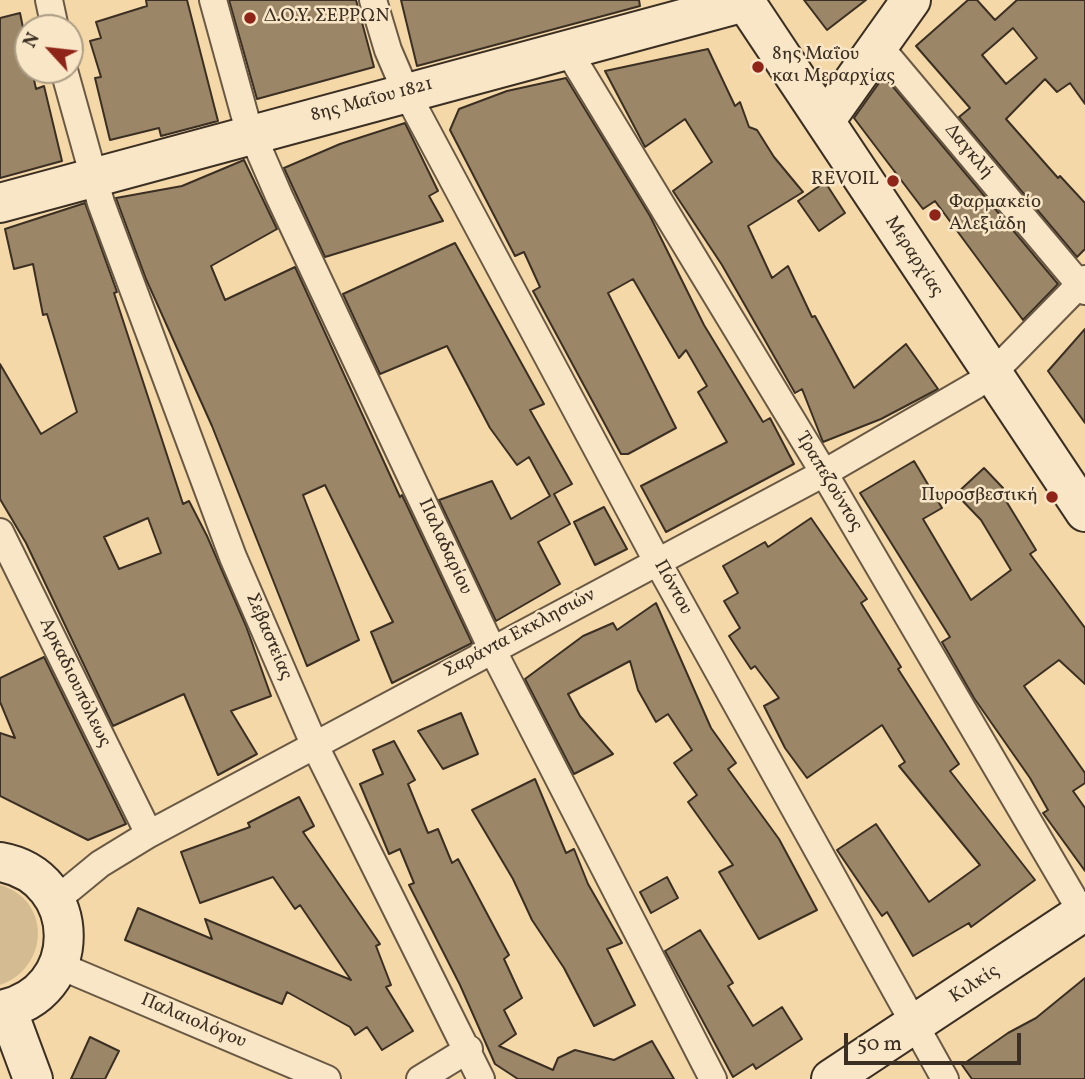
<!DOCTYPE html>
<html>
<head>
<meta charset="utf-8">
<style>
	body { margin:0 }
	#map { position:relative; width:1085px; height:1079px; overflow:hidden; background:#f4d8a8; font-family:Vollkorn,serif }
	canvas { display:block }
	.north { position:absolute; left:14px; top:14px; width:70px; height:70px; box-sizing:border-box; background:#f8e6c6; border:2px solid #ac9d85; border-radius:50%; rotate:297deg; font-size:19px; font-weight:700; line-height:28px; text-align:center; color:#3b2f23 }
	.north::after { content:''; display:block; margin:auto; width:24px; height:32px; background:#8f2418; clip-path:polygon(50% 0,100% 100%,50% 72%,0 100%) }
	.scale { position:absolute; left:844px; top:1033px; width:177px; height:32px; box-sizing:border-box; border:4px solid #3b2f23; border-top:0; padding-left:9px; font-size:21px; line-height:24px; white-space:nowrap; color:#3b2f23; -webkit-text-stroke:5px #f8e6c6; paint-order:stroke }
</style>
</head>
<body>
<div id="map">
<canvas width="1085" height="1079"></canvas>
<div class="north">N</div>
<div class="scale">50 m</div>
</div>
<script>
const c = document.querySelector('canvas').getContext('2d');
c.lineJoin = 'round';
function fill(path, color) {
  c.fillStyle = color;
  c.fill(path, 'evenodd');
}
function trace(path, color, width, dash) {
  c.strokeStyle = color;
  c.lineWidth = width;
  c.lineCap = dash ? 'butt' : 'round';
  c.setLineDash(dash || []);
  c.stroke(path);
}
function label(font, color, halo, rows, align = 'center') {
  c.font = font + ' Vollkorn,serif';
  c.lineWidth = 5;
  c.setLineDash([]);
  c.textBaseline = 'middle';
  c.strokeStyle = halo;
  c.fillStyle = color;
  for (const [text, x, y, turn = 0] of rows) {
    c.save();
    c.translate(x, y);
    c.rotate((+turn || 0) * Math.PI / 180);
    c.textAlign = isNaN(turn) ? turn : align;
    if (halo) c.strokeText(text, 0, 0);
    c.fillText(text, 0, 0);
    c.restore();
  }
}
fill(new Path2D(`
	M0 885C52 900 49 968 0 985Z`), '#d5bb91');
const building = new Path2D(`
	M146 0H187L218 121 161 136 159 128 110 140 95 78 101 77 90 41 101 38 96 22 147 6Z
	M229 0H356L374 67 257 99Z
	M401 0H639L640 6 417 66Z
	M804 0H866L827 30Z
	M968 0H977L995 20 1017 0H1085V104L1070 83 1057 92 1045 79 1006 119 1058 178 1060 176 1085 203V249L1077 257 959 117 970 108 916 46ZM1013 28 1037 58 1006 84 982 55Z
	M20 13 28 52V70H32L36 89 44 86 62 161 0 178V18Z
	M708 49 735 106 740 102 749 127 757 130 774 157 803 192 748 226 772 278 788 266 812 317 815 316 854 388 906 344 938 389 881 419 823 442 802 389 795 393 722 265 673 191 712 162 685 119 645 147 605 71Z
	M884 76 1058 284 1023 320 935 201 923 209 854 118Z
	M566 78 650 216 704 325 763 422 770 418 794 464 666 532 641 486 727 442 698 392 707 386 686 350 679 358 633 279 608 293 676 428 628 454H621L533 291 540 287 524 252 515 256 450 130 459 109 507 91Z
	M405 123 438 191 429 196 443 221 325 257 284 168 340 144Z
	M244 160 277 229 211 266 225 300 295 267 400 497 402 495 472 643 392 683 371 632 393 622 325 485 303 495 359 640 307 666 212 426 146 279 116 198 182 186Z
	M825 182 845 213 819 231 798 201Z
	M85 203 117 292 114 293 183 504 189 501 207 536 246 626 271 696 231 711 257 754 218 775 184 694 113 726 26 543 0 499V364L41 434 77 412 47 314 43 315 33 264 14 269 5 229ZM148 518 161 553 119 569 104 537Z
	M455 243 544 404 530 410 572 484 554 494 570 524 538 542 560 584 496 621 439 500 492 481 511 519 550 496 529 457 517 465 490 428 447 346 380 374 343 294Z
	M1085 329V423L1048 371Z
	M914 461 942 508 923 519 971 600 1011 570 981 520 956 494 984 468 1003 488 1000 491 1036 550 1030 554 1085 628V684L1059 660 1024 686 1085 773V783L1073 791 1085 808V871L1043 813 1048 810 1030 778 974 698 942 642 950 637 860 493Z
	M604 507 627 549 595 565 574 522Z
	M811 518 867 599 861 603 901 667 898 669 959 764 950 771 1035 880 971 927 969 923 913 956 887 912 882 916 837 850 876 824 929 902 980 865 899 766 905 762 882 725 807 778 785 748 764 706 779 698 755 666 751 669 729 636 740 628 724 601 738 593 723 566 765 542 768 547Z
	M656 603 711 728 736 763 728 769 779 839 817 910 759 939 719 872 733 865 688 802 697 795 674 763 692 750 668 714 656 722 638 690 630 661 568 694 580 716 613 754 574 774 525 679 583 636 613 623 617 630Z
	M44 657 126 824 88 840 0 796V733L15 738 0 702V678Z
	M461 713 478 754 443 769 418 731Z
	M394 741 415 780 408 784 428 833 438 829 452 863 458 859 509 955 504 959 522 998 504 1010 516 1034 499 1046 553 1070 558 1058 575 1050 614 1060 652 1041 674 1079H518L495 1064 460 985 409 885 414 883 400 849 389 854 360 784 383 774 373 750Z
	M535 779 566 853 574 849 588 884 622 943 607 949 635 1005 594 1026 564 968 532 920 513 879 472 810Z
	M299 797 314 826 303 832 380 944 376 946 391 985 386 987 413 1031 382 1050 367 1027 355 1035 350 1027 287 992 282 1004 125 940 138 908 212 939 205 919 351 980 300 905 295 909 273 877 200 903 181 852 250 827 248 823Z
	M667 877 678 898 651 913 640 892Z
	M700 930 733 983 728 986 753 1026 782 1007 802 1039 756 1069 753 1064 733 1077 665 951Z
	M1085 978V1079H972L962 1065 1008 1033 1036 1018Z
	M90 1037 119 1051 105 1079H71Z`);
fill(building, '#9b8768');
trace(building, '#3b2f23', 2);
const street = new Path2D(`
	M49 0 55 28
	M213 0 246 120 279 196 492 649 713 1079
	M373 0 388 50 406 92 657 561 945 1079
	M879 46 1085 291
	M567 49 824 473 1085 918
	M64 70 101 203 233 557 314 744 481 1079
	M0 532 149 834
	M55 901 100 864 149 834 824 473 976 385 991 375 1085 279
	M58 965 327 1079
	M420 1079 469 1049`);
const secondary = new Path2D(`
	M744 0 1085 512
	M825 121 911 0
	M0 203 745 2
	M0 862C85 877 85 995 0 1010
	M7 1009 33 1079
	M831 1079 1085 911`);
trace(street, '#695944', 30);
trace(secondary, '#3b2f23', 42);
trace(street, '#f8e6c6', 26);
trace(secondary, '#f8e6c6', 38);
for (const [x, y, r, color] of [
	[250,18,7,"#8f2418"],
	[758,67,7,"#8f2418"],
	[893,181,7,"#8f2418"],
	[935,215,7,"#8f2418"],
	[1052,497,7,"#8f2418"]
]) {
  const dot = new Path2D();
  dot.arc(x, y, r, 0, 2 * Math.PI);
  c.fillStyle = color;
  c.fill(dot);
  trace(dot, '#f8e6c6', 2.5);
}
label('19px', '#3b2f23', '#f8e6c6', [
	["Δ.Ο.Υ. ΣΕΡΡΩΝ",264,18],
	["8ης Μαΐου",772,56],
	["και Μεραρχίας",772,78],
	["REVOIL",879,181,"right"],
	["Φαρμακείο",949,204],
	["Αλεξιάδη",949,226],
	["Πυροσβεστική",1038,497,"right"]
], 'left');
label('19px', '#3b2f23', '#f8e6c6', [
	["8ης Μαΐου 1821",372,101,-15],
	["Δαγκλή",968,152,50],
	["Μεραρχίας",913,257,57],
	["Τραπεζούντος",828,482,59],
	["Παλαδαρίου",444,547,65],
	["Πόντου",672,588,61],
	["Σαράντα Εκκλησιών",520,634,-28],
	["Σεβαστείας",268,637,67],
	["Αρκαδιουπόλεως",74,683,64],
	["Κιλκίς",975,985,-33],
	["Παλαιολόγου",193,1022,23]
]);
</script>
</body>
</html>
